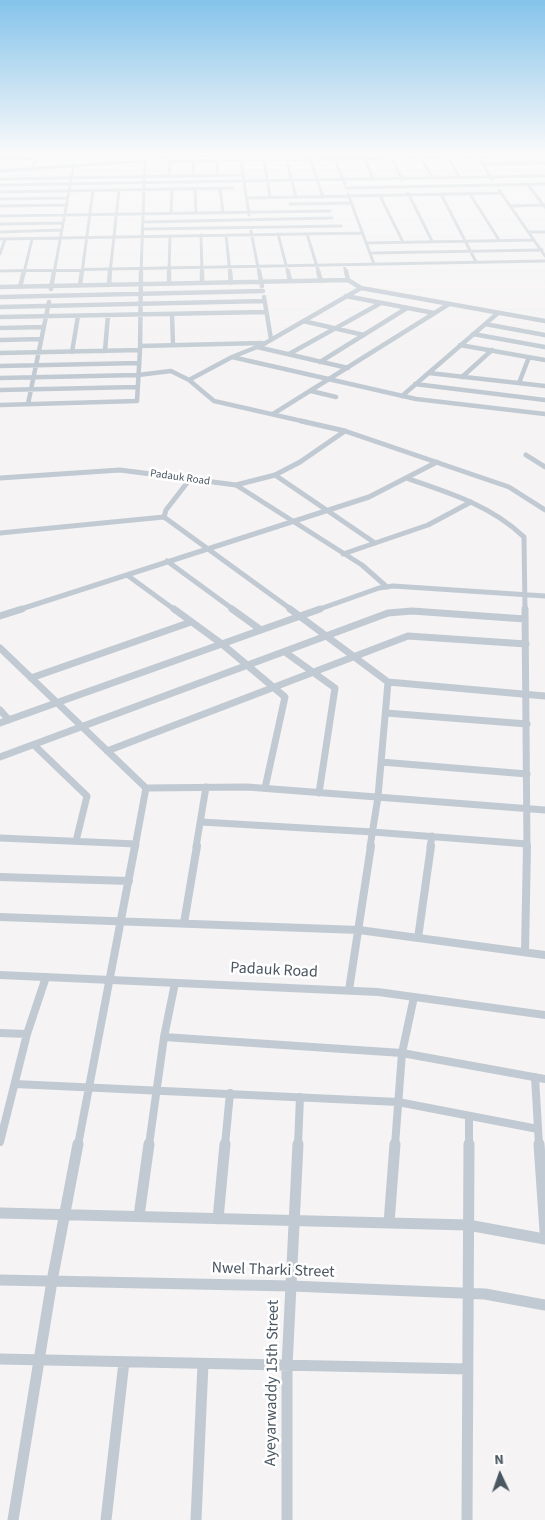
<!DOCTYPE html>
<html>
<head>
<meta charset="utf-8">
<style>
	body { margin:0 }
	#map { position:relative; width:545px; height:1520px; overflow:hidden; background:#f5f3f3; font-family:"Source Sans 3",sans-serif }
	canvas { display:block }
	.north { position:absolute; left:475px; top:1450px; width:50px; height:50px; -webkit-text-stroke:4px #fff; paint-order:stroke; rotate:357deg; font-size:14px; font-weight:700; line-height:20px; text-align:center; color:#4a5661 }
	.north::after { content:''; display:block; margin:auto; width:18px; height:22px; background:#4a5661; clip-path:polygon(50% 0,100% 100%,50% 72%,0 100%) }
</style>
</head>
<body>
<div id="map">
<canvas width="545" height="1520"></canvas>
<div class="north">N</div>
</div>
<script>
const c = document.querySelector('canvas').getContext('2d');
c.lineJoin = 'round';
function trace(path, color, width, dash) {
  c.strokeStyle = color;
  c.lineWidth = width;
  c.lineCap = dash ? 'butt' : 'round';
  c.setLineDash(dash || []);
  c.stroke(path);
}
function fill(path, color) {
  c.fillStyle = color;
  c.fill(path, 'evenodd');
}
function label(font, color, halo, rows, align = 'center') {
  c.font = font + ' "Source Sans 3",sans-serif';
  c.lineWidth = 5;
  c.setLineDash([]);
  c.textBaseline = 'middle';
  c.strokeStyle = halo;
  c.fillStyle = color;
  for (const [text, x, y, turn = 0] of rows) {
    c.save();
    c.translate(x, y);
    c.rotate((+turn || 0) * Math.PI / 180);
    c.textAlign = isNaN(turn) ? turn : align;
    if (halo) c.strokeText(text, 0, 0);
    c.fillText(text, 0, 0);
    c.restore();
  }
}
trace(new Path2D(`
	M240 154 249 215
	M240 154H273
	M333 154 345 184
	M363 154 373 179
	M390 154 402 180
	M446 154 460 178
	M476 154 492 179
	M419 155 433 178
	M0 159 35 158
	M286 159 296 197
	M310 159 323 197
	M193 160 194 176
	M217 160V175
	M264 160 270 197
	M483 164 545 163
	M33 166 37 154
	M169 176 170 162 175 161 545 156
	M0 179 244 175
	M0 185 545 176
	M528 185 545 207
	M346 188 545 184
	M195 189 196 213
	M220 189 223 212
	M499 190 545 256
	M0 192 233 188
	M408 193 432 241
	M348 194 374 264
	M441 194 476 262
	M470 194 499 240
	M380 196 403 242
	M247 198 501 193
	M0 199 68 198
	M290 204 352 203
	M0 206 66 205
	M510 206 545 205
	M171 213 172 189
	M0 216 330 211
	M143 222 332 218
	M0 224 63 223
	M143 229 341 226
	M251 231 259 273
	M0 232 62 230
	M529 232H545
	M278 234 288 273
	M307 234 319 273
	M201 235 202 273
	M226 235 230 273
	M0 239 362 233
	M366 243 534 240
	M370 253 542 250
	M0 254 5 239
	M344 265 346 273
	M0 271 545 261
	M24 273 32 239
	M54 273 74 164
	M82 273 93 190
	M110 273 119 190
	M141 273 145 161
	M169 273 170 236`), '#c1cad2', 3);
trace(new Path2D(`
	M202 271V283
	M230 271 231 283
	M259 271 262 286
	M288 271 290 281
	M318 271 321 281
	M346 271 348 280 361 288 545 321
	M169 284V271
	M80 285 82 271
	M109 285 110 271
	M0 287 348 280
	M20 287 24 271
	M51 289 54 271
	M346 296 434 313
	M0 297 263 291
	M264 297 271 339
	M0 307 264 301
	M172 314 173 345
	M0 317 266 312
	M303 321 364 335
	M485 324 545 335
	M0 328 43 327
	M473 334 545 347
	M0 340 41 339
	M460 345 545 360
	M140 346 262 343
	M257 347 348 368
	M105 351 108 315
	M72 352 78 316
	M0 353 140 350
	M289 354 381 303
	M232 357 416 399 545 414
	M320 362 407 308
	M0 366 139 363
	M429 373 545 386
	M462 377 492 350
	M0 378 138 375 171 371 189 380 214 401 306 422
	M189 380 232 357 262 345 361 288
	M519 383 529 357
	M415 384 545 400
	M0 390 137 387
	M311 391 336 397
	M402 396 498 313
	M28 404 49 302
	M0 405 137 401 140 350 141 271
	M273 414 449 304`), '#c1cad2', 4.5);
trace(new Path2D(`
	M301 421 345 431 509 487 545 510
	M526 455 545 467
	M275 475 375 543
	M0 478 120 470 236 485 275 475 300 462 345 431
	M406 478C448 492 492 506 524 537L525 610
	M190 479 166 510 164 517 292 610
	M236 485 362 565 387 587
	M0 533 164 517
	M343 554 428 525 471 502
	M167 561 234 610
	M127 575 175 610
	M18 610 369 497 437 462
	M317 610 379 588 393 586 545 596`), '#c1cad2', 5);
trace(new Path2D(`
	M174 609 222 644 285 697 265 788
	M232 609 261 630
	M290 609 388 682 378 797 370 847
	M525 609 527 847
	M0 616 22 609
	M0 648 146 788 135 847
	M285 652 335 688 319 793
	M31 678 191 622
	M388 682 545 696
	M0 710 9 720
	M386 713 527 724
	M0 723 320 609
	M34 745 87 796 76 841
	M107 751 408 636 526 644
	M0 757 388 613 412 611 525 619
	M381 762 527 774
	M146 788 247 787 545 810
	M201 822 373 832 527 844
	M0 838 136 844
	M196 847 206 787
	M430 847 432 836`), '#c1cad2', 7);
trace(new Path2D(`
	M0 877 129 881
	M0 917 359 930 545 955
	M184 923 197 846
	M418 938 431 846
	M525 952 527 846
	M349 990 371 846
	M0 1033 27 1034
	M164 1037 402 1053 545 1079
	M535 1077 539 1145
	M15 1084 398 1102 538 1129
	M0 1142 27 1034 46 977
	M78 1145 135 846
	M149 1145 164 1037 175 983
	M225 1145 230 1093
	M298 1145 300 1097
	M395 1145 402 1053 414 997
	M469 1145V1116`), '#c1cad2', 8);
trace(new Path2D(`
	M539 1144 545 1231
	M0 1213 468 1225 545 1239
	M139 1216 149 1144
	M218 1219 225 1144
	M389 1223 395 1144
	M0 1280 291 1286 485 1294 545 1305
	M0 1359 468 1369
	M13 1520 52 1281 78 1144
	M106 1520 124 1362
	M196 1520 203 1364
	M287 1520V1366L298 1144
	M467 1520 469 1144`), '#c1cad2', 11);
fill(new Path2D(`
	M0 971 378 988 545 1011V1019L378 996 0 979Z`), '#c1cad2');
fill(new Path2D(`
	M183 154H191L145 162 0 173V169L145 160Z
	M532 154 545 155V157L532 155Z`), '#b3c2d1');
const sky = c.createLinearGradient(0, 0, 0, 366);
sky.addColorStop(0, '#85c3ea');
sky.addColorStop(0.42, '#fafafa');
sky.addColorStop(1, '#fafafa00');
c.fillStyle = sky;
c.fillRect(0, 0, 545, 366);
label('11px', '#4a5661', '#fff', [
	["Padauk Road",180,478,8]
]);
label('16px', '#4a5661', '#fff', [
	["Padauk Road",274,971,3],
	["Nwel Tharki Street",273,1271,2],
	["Ayeyarwaddy 15th Street",273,1383,-89]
]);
</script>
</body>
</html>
